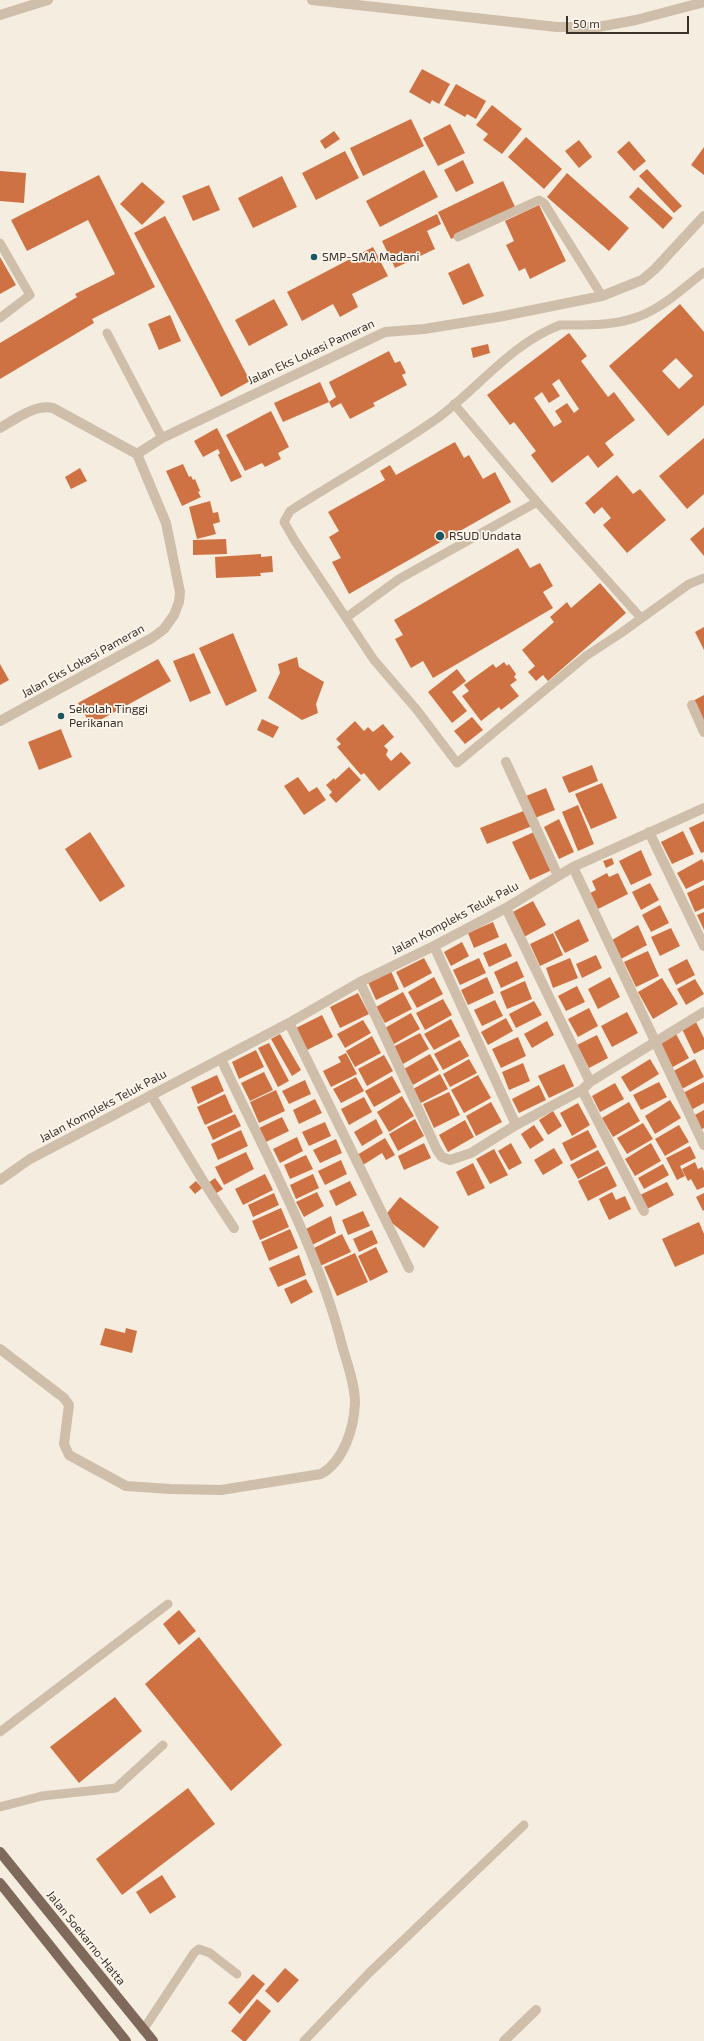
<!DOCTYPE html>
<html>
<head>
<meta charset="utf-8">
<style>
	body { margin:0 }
	#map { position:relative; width:704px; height:2041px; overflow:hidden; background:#f5eddf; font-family:"Exo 2",sans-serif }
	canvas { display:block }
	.scale { position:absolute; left:566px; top:16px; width:123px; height:18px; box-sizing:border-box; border:2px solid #3b312a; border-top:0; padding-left:5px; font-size:12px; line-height:14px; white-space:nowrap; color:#3b312a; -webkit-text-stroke:3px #fcf6ed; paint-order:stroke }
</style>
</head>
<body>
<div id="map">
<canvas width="704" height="2041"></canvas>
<div class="scale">50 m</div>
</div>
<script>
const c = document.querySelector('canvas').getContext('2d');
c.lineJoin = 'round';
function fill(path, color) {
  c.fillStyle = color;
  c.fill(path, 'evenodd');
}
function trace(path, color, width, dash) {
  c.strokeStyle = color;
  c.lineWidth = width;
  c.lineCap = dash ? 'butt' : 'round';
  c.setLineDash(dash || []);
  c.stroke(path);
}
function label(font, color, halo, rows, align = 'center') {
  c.font = font + ' "Exo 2",sans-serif';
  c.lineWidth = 3.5;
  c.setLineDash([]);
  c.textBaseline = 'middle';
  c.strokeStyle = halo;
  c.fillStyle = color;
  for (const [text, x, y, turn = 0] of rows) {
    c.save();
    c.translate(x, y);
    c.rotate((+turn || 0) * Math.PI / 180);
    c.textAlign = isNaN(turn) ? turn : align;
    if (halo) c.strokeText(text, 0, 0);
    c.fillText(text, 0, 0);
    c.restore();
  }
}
fill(new Path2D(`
	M422 69 450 84 439 104 432 100 430 104 409 92Z
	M456 84 486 101 476 119 467 114 465 117 444 105Z
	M492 105 522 129 502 154 483 140 488 134 476 125Z
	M411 119 424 146 363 176 350 148Z
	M450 124 465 153 438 166 423 138Z
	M334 131 340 139 325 149 320 141Z
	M526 137 562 169 544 189 508 157Z
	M579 140 592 157 579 168 565 151Z
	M629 141 646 161 634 171 617 152Z
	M704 147V175L691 165Z
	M345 151 359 178 316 200 302 173Z
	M463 160 474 183 456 192 444 170Z
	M647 169 682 206 674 213 639 176Z
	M424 170 438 197 380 227 366 201Z
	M0 171 26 173 24 203 0 201Z
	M567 173 629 228 609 251 547 197Z
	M99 175 155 287 92 319 94 323 0 379V343L77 297 75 294 115 274 88 220 27 251 11 220Z
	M282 176 297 207 253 228 238 198Z
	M503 181 516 209 451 239 438 212Z
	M142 182 165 202 142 225 120 204Z
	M209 185 220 210 193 221 182 196Z
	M638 187 673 218 663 229 629 197Z
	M539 205 566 261 530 279 525 268 519 271 506 245 514 241 505 221Z
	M437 214 441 224 427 231 435 249 395 268 382 241Z
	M165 216 250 381 221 397 134 233Z
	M373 247 388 276 352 294 358 307 340 317 333 304 302 321 287 292Z
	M0 257 16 285 0 294Z
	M469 263 484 296 463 305 448 273Z
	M274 299 288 325 249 346 235 320Z
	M680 304 704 332V405L668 436 609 366ZM676 358 693 376 679 389 662 371Z
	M170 315 181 341 159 350 148 324Z
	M569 333 587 356 581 361 608 397 614 392 635 420 605 443 614 455 598 468 588 455 552 483 531 455 536 451 514 422 510 425 487 395ZM559 379 579 409 574 413 567 403 555 411 562 422 554 427 534 398 542 392 549 403 560 396 552 384Z
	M488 344 490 353 473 358 471 348Z
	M389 351 395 363 400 361 406 373 402 375 407 385 373 403 375 406 350 419 341 403 332 408 329 402 336 397 329 382Z
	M320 382 329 402 283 422 274 403Z
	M271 411 289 447 278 453 281 459 265 467 262 463 245 471 226 435Z
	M217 428 242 477 231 482 218 455 220 453 218 449 203 457 194 441Z
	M704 438V494L687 509 659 476Z
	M455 442 464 458 469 455 483 479 495 472 511 502 349 594 332 562 341 558 329 537 339 531 328 512 385 480 380 471 390 465 396 475Z
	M183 464 189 477 191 476 193 480 195 479 200 491 198 492 201 497 182 506 166 471Z
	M80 468 87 481 71 489 65 477Z
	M617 475 633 494 640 489 666 520 627 553 603 525 611 518 602 507 594 514 585 503Z
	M210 501 213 513 218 512 220 522 213 524 216 534 197 539 189 507Z
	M704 527V556L690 539Z
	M226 539 227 554 193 555V540Z
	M518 548 530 568 540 563 553 586 543 592 553 608 433 678 423 661 411 668 395 639 403 635 394 620Z
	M261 554V557L272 556 273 572 260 573 261 576 216 578 215 557Z
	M600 583 626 613 548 681 543 675 536 681 528 672 535 666 522 650 554 622 550 617 567 602 571 608Z
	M704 627V650L695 632Z
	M233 633 257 691 226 706 199 648Z
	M194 653 211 693 190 702 173 661Z
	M297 657 299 667 324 682 316 704 318 713 302 720 268 698 280 673 278 664Z
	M158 659 171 681 91 725 78 703Z
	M504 662 507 666 509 664 516 674 514 677 517 680 510 685 519 696 501 710 499 707 481 721 462 696 469 691 464 685 493 664 496 668Z
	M0 664 9 680 0 685Z
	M457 669 466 681 452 692 467 711 452 723 428 692Z
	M704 695V723L693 701Z
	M472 717 483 730 465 744 454 731Z
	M262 719 279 727 273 738 257 730Z
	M355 721 364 731 368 727 373 732 383 724 394 737 384 746 388 750 386 755 391 761 401 752 411 763 379 791 364 773 361 775 337 747 341 744 336 739Z
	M61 729 72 757 39 770 28 742Z
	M592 765 598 781 569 793 562 777Z
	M349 767 361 780 336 803 329 795 332 792 326 785 334 778 335 780Z
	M298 777 309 792 317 787 326 800 304 815 284 786Z
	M602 783 617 818 591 829 575 794Z
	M546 788 555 810 535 818 526 796Z
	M578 805 594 844 578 851 562 812Z
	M526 810 532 826 487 844 480 828Z
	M559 819 574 852 559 859 544 827Z
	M704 821V852L701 853 689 828Z
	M683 831 694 854 672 864 661 842Z
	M90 832 125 886 100 902 65 849Z
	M534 832 552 870 530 880 512 842Z
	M641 850 652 875 631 885 619 861Z
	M612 858 614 864 606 868 603 861Z
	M702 859 704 863V880L686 889 677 873Z
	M607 873 609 877 618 873 628 894 598 909 590 893 596 890 592 881Z
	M650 883 659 900 641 910 632 892Z
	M704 885V908L695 912 687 893Z
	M533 901 546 925 524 937 511 913Z
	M660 905 669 923 651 932 642 915Z
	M704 912V930L697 915Z
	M579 919 589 941 565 953 554 932Z
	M493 922 499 937 474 948 468 933Z
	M638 925 647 945 621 959 612 940Z
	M671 928 680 946 660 956 651 937Z
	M553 933 563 955 540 966 530 944Z
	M462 942 469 956 451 966 444 952Z
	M506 943 512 956 489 967 483 953Z
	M648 951 659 976 636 987 624 962Z
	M596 955 602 968 582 978 576 964Z
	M424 958 432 973 404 988 396 972Z
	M479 958 486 973 460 985 453 970Z
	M570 958 578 978 553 988 546 968Z
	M687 959 695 975 676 985 668 969Z
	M517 961 524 977 501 988 494 972Z
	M390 969 399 989 376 1000 367 980Z
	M434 977 443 994 417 1008 408 992Z
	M487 977 494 993 468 1005 461 990Z
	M610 977 620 997 598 1009 588 989Z
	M662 978 678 1004 653 1019 638 992Z
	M695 979 704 994 686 1005 677 989Z
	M525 981 532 999 507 1009 500 992Z
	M577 986 585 1002 566 1011 558 996Z
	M403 992 412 1009 385 1023 376 1007Z
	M358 993 369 1014 340 1028 330 1007Z
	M443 999 452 1015 425 1030 416 1013Z
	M495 1000 503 1016 482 1026 474 1010Z
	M534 1001 542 1015 516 1028 509 1014Z
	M589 1008 598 1026 578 1037 568 1019Z
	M627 1012 638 1033 612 1047 601 1026Z
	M411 1013 420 1029 394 1044 385 1028Z
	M322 1015 333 1037 307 1050 296 1028Z
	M506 1018 513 1031 488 1045 481 1032Z
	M451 1019 460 1036 434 1050 424 1034Z
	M363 1020 371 1033 345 1048 337 1034Z
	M547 1021 554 1035 532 1048 524 1034Z
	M696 1022 704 1038V1049L694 1054 682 1029Z
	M420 1033 429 1049 403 1064 393 1047Z
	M280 1034 301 1070 292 1076 271 1039Z
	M676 1034 689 1058 671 1068 658 1044Z
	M597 1035 608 1058 589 1068 577 1045Z
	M372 1036 381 1053 355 1067 346 1051Z
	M518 1037 526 1056 501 1068 492 1049Z
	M460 1040 469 1056 443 1070 434 1054Z
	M269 1043 289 1081 278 1087 258 1048Z
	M256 1050 264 1067 239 1079 232 1062Z
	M346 1053 357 1074 331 1087 323 1071 341 1062 338 1057Z
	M430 1054 439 1070 413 1085 404 1069Z
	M384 1055 393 1071 367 1086 358 1069Z
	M469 1059 477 1073 450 1087 443 1074Z
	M650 1059 659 1074 630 1092 621 1077Z
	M695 1059 704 1077 680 1090 670 1073Z
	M523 1063 530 1081 509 1090 502 1072Z
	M564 1064 574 1086 549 1098 538 1076Z
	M264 1072 273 1090 250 1101 241 1083Z
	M440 1074 448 1089 421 1103 413 1089Z
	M217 1075 224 1091 198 1104 191 1087Z
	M478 1075 491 1098 464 1113 451 1090Z
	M392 1076 401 1092 374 1107 365 1091Z
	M356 1077 364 1091 341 1103 333 1089Z
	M305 1080 311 1094 289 1104 282 1091Z
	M659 1082 667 1097 641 1110 633 1095Z
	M704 1082V1103L691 1110 683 1093Z
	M615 1083 624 1099 600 1112 592 1096Z
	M539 1085 546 1100 519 1113 512 1099Z
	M276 1090 285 1111 259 1123 250 1102Z
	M449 1092 460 1115 434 1128 423 1104Z
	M225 1094 233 1112 205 1125 197 1107Z
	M402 1096 414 1116 389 1132 377 1112Z
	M364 1097 372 1112 349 1125 341 1109Z
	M315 1099 322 1113 299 1124 293 1110Z
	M670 1100 681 1118 655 1134 645 1116Z
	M491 1102 502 1122 476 1136 466 1116Z
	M629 1102 640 1121 613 1137 602 1118Z
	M578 1103 590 1125 572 1136 560 1113Z
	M704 1110V1128L700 1130 693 1116Z
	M553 1111 562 1126 548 1135 539 1120Z
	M235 1114 241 1126 213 1140 207 1127Z
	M282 1117 289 1131 266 1142 259 1128Z
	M376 1119 383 1133 362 1146 354 1132Z
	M415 1119 424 1136 398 1151 389 1134Z
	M465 1120 474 1137 448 1152 439 1135Z
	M325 1122 331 1136 309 1146 302 1132Z
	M643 1123 653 1139 627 1154 617 1138Z
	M534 1125 544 1140 530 1149 521 1134Z
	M679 1125 689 1142 665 1156 655 1139Z
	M241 1130 248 1146 218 1160 211 1144Z
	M588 1130 597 1147 571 1161 562 1143Z
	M297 1137 303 1151 280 1163 273 1149Z
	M385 1138 395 1155 386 1160 382 1153 363 1165 357 1155Z
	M336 1139 342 1153 320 1163 313 1150Z
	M424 1143 431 1158 404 1170 398 1156Z
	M511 1143 522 1163 509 1170 498 1151Z
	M651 1143 661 1161 635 1176 625 1159Z
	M690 1146 696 1158 680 1166 685 1176 677 1180 666 1158Z
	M554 1148 563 1163 543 1175 534 1160Z
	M494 1149 508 1175 490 1184 476 1159Z
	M598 1150 606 1164 578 1179 570 1165Z
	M246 1152 254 1169 224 1185 215 1167Z
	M306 1155 313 1169 290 1179 284 1165Z
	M341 1160 347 1174 325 1185 318 1171Z
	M695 1162 698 1169 702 1167 704 1171V1187L697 1190 691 1179 688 1181 682 1169Z
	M473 1163 485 1188 468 1196 456 1172Z
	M663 1164 669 1175 644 1189 638 1178Z
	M607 1166 617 1186 588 1201 578 1181Z
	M265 1174 273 1190 243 1205 235 1189Z
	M313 1174 319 1188 296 1199 290 1185Z
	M215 1178 223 1189 215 1194 208 1183Z
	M196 1181 202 1188 195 1194 189 1187Z
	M350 1181 357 1195 336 1206 329 1191Z
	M667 1182 674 1195 645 1210 638 1196Z
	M317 1192 324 1206 304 1217 296 1202Z
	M612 1192 616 1200 625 1196 631 1209 609 1220 599 1199Z
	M274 1193 279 1205 253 1217 248 1205Z
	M704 1193V1210L703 1211 696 1197Z
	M400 1197 439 1227 424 1248 384 1217Z
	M281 1208 289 1227 260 1240 252 1221Z
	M363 1211 370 1226 348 1235 342 1220Z
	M331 1216 336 1233 312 1245 306 1229Z
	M699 1222 704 1234V1254L675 1267 662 1239Z
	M290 1229 298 1248 269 1261 261 1242Z
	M372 1230 378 1243 359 1252 353 1239Z
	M342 1234 351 1252 320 1266 312 1249Z
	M376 1247 388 1272 370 1281 358 1256Z
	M355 1253 368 1282 337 1296 324 1267Z
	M299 1255 306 1275 278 1287 269 1268Z
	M306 1279 313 1292 291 1304 284 1289Z
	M105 1328 125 1333 126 1328 137 1331 132 1353 100 1345Z
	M179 1610 196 1631 179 1645 163 1624Z
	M199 1637 282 1745 231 1791 145 1684Z
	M115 1697 142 1731 79 1783 50 1747Z
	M188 1788 215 1824 122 1895 96 1859Z
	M162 1875 176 1897 150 1914 136 1892Z
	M285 1968 299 1980 278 2003 265 1991Z
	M253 1974 265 1984 240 2014 228 2003Z
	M257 1999 271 2011 246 2041H243L231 2031Z`), '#cf7243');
trace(new Path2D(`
	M458 237 539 200 544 203 602 296
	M0 243 30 295 0 318
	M704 272C684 287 664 307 640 316 616 326 586 325 560 325 510 344 477 390 435 420 389 452 337 481 290 511L284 522 295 541 374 660 417 710 457 763 586 656 621 633 689 584 704 578
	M107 333 162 438
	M454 404 537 502 641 618
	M347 617 399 579 537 502
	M0 1732 168 1604
	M0 1807 42 1796 116 1788 163 1745
	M143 2030 194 1953 199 1949 210 1953 237 1974
	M304 2041 369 1973 524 1825`), '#cfbeaa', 9);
trace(new Path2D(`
	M312 0 557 27H598L636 20 704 2
	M0 15 48 0
	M0 428C16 419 35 404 53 408L137 454
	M137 454 162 438 385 332 424 329 498 317 602 296 642 280 655 269 704 216
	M692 705 704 732
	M0 721 152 638 164 629 174 615 179 602 180 592 166 523 137 454
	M506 762 558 876
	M649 832 704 946
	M573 867 704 1145
	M506 908 590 1082
	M434 946 516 1125
	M360 982 437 1150 442 1157 450 1160 471 1153 516 1125 582 1090 590 1082 704 1012
	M289 1023 409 1268
	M582 1090 644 1211
	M151 1095 205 1184 234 1228
	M0 1180 30 1159 289 1023 360 982 434 946 506 908 573 867 704 808
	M0 1349 64 1398 69 1405 64 1444 69 1455 126 1486 170 1489 221 1490 321 1474C344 1461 354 1428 355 1403 355 1385 348 1366 343 1349 318 1248 265 1153 221 1059
	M504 2041 536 2010`), '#cfbeaa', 10);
trace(new Path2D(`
	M0 1852 153 2041
	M0 1883 126 2041`), '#7e695a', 10);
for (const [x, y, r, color] of [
	[314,257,4,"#1b5661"],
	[440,536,5,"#1b5661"],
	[61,716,4,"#1b5661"]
]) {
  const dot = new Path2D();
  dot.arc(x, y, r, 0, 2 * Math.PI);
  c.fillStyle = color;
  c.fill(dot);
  trace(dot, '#fcf6ed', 1.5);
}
label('12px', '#3b312a', '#fcf6ed', [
	["SMP-SMA Madani",322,257],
	["RSUD Undata",449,536],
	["Sekolah Tinggi",69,709],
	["Perikanan",69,723]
], 'left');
label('12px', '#3b312a', '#fcf6ed', [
	["Jalan Eks Lokasi Pameran",311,352,-25],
	["Jalan Eks Lokasi Pameran",83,661,-29],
	["Jalan Kompleks Teluk Palu",455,918,-28],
	["Jalan Kompleks Teluk Palu",103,1106,-28],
	["Jalan Soekarno-Hatta",86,1938,51]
]);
</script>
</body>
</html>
